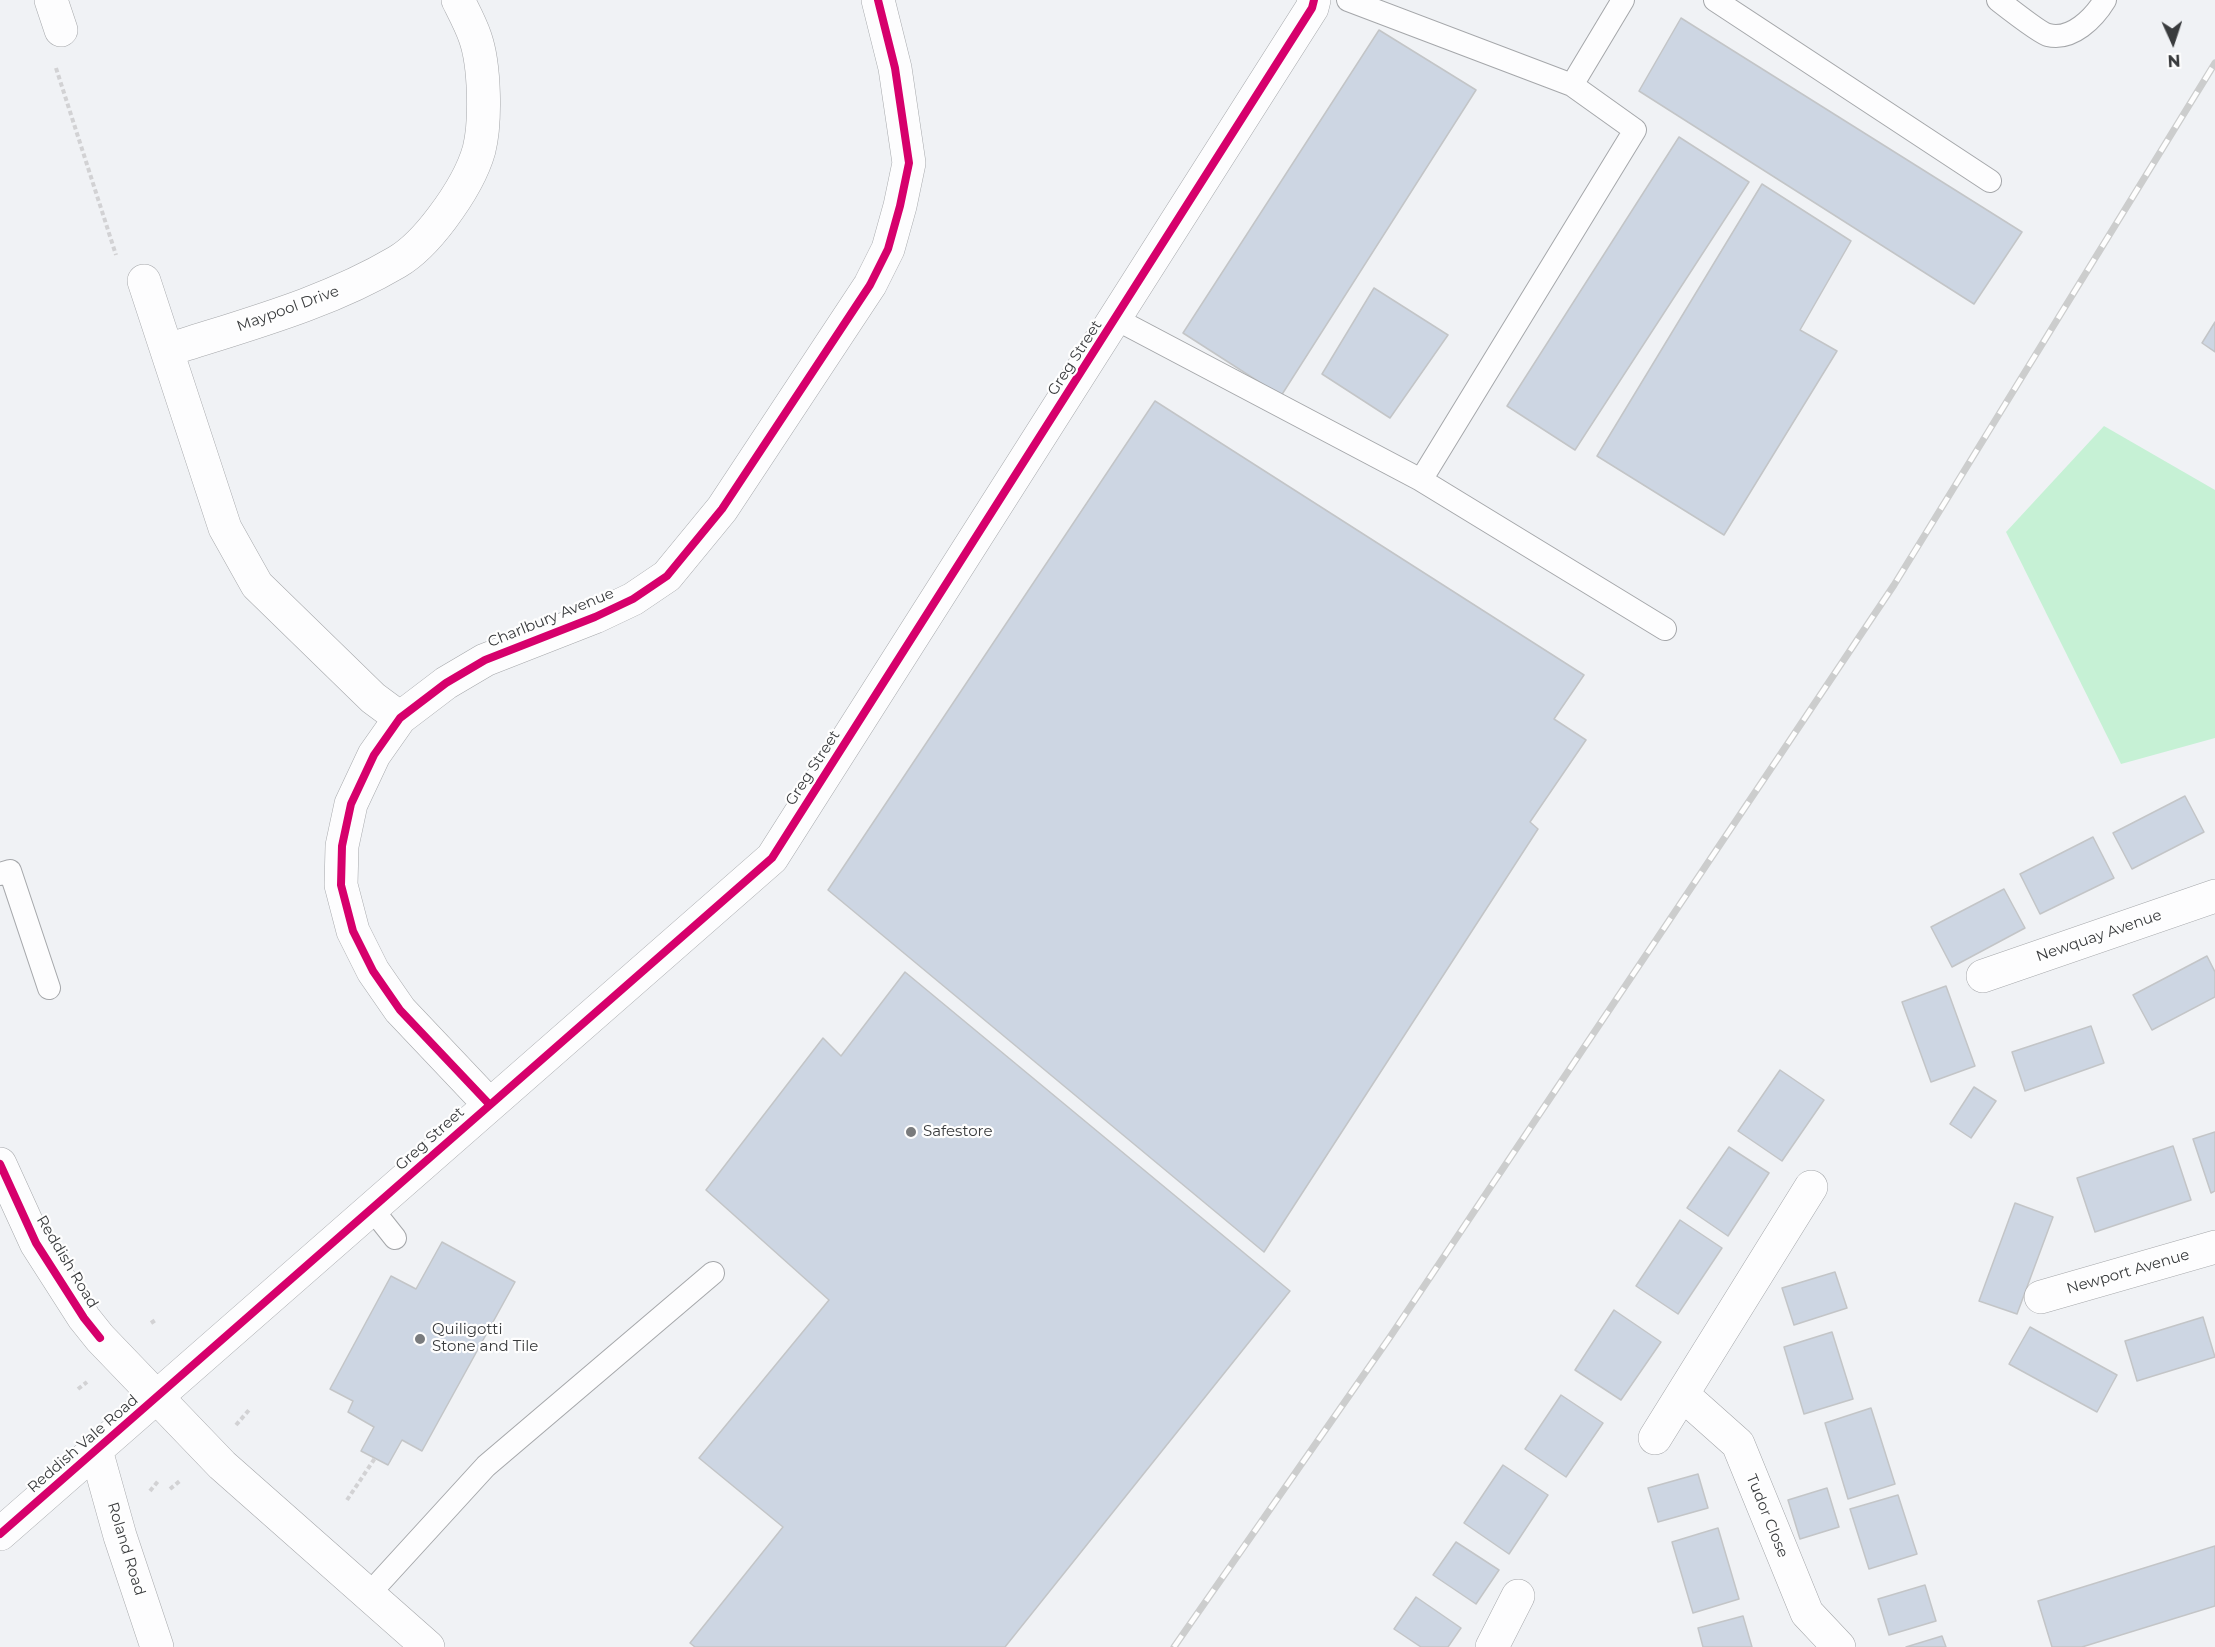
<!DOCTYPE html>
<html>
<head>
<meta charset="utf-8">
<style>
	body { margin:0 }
	#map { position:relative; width:2215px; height:1647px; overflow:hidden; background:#f0f2f5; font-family:Montserrat,sans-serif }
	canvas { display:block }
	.north { position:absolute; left:2143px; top:12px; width:60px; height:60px; -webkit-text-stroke:4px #fefefe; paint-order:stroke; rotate:177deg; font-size:16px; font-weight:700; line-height:24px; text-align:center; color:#393b3d }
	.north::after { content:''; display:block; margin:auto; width:21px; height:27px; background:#393b3d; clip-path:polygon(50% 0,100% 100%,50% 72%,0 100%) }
</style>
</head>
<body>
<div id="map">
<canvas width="2215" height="1647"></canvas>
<div class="north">N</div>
</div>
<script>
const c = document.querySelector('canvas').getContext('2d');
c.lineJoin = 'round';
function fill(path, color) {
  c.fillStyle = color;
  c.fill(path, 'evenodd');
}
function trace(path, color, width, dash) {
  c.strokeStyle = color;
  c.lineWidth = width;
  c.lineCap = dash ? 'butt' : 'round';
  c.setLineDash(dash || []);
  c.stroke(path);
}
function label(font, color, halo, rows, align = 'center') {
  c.font = font + ' Montserrat,sans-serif';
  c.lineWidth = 4.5;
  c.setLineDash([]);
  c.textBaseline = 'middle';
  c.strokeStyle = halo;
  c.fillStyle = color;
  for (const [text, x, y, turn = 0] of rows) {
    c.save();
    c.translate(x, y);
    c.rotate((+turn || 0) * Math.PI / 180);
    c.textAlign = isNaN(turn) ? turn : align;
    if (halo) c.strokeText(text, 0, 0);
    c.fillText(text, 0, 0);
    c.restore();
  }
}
fill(new Path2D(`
	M2104 426 2215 490V738L2121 764 2006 532Z`), '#c6f1d5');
const building = new Path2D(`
	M1681 18 2022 232 1974 304 1639 91Z
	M1379 30 1476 90 1281 396 1183 333Z
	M1679 137 1749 182 1575 450 1507 406Z
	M1762 184 1851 241 1800 330 1837 351 1724 535 1597 456Z
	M1374 288 1448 335 1390 418 1322 374Z
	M2215 322V352L2202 343Z
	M1155 401 1584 675 1554 719 1586 740 1530 822 1538 829 1264 1252 828 890Z
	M2185 796 2204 832 2132 869 2113 833Z
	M2093 837 2114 878 2040 914 2020 874Z
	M2004 889 2025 928 1952 967 1931 927Z
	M2207 956 2215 972V997L2152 1030 2133 995Z
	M905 972 1290 1291 1005 1647H695L690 1643 783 1527 699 1458 829 1300 706 1190 823 1038 841 1056Z
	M1946 986 1975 1066 1931 1082 1902 1002Z
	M2091 1026 2104 1063 2025 1091 2012 1052Z
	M1780 1070 1824 1100 1782 1161 1738 1131Z
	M1974 1087 1996 1101 1971 1138 1950 1124Z
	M2215 1132V1191L2211 1193 2193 1139Z
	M2173 1146 2191 1200 2095 1232 2077 1178Z
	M1729 1147 1769 1173 1728 1236 1687 1208Z
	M2015 1203 2053 1217 2017 1314 1979 1301Z
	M1680 1220 1722 1248 1678 1314 1636 1286Z
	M442 1242 515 1282 422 1451 402 1440 388 1465 361 1451 374 1427 348 1412 353 1401 330 1389 391 1276 416 1289Z
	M1835 1272 1847 1308 1794 1325 1782 1288Z
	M1614 1310 1661 1342 1621 1400 1575 1370Z
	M2203 1317 2215 1357 2137 1381 2125 1341Z
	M2030 1327 2117 1375 2097 1412 2009 1364Z
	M1832 1332 1853 1399 1804 1414 1784 1347Z
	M1561 1395 1603 1423 1566 1477 1525 1449Z
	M1871 1408 1895 1484 1848 1499 1825 1423Z
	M1503 1465 1548 1495 1509 1554 1464 1523Z
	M1698 1474 1708 1508 1658 1522 1648 1488Z
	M1827 1488 1839 1527 1800 1539 1788 1500Z
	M1898 1495 1917 1554 1869 1569 1850 1509Z
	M1718 1528 1739 1599 1693 1613 1672 1542Z
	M1456 1542 1499 1570 1476 1604 1433 1575Z
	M2215 1546V1606L2082 1647H2052L2038 1601Z
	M1925 1585 1936 1621 1889 1635 1878 1599Z
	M1416 1597 1461 1628 1448 1647H1421L1394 1629Z
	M1743 1616 1752 1647H1703L1698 1628Z
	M1942 1636 1946 1647H1906Z`);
fill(building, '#cdd6e3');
trace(building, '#c3c5c7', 1.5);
const service = new Path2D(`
	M1348 0 1572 85 1635 130 1421 480 1665 629
	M1715 0 1990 181
	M1998 0C2007 7 2040 33 2048 35 2072 41 2094 18 2105 0
	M1572 85 1623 0
	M1116 319 1421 480
	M0 874 10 871 49 988
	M372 1209 395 1238
	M369 1594 486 1466 713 1273`);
const minor = new Path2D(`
	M51 0 61 30
	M144 281 225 528 257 585 373 698 400 718
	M168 350C245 325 326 304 397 262 414 252 430 234 442 218 457 198 472 175 479 150 486 122 485 65 475 37 471 25 464 12 458 0
	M1983 976 2215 896
	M489 1104 400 1010 373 971 353 931 341 885 342 846 351 804 374 755 400 718 446 683 485 660 595 617 633 599 667 576 722 509 870 285 888 249 900 206 909 163 895 68 878 0
	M2041 1297 2215 1247
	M1683 1395 1738 1444 1807 1613 1839 1647
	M1655 1438 1811 1187
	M96 1450 120 1536 157 1647
	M0 1534 772 858 1312 8 1314 0
	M1492 1647 1518 1596`);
const secondary = new Path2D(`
	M0 1164 36 1243 84 1318 100 1338 222 1465 428 1647`);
trace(service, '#a5a7aa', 24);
trace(minor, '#a5a7aa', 34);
trace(secondary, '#a5a7aa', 34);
trace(new Path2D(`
	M56 68 116 255
	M151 1323 157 1319
	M78 1389 87 1382
	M236 1425 249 1410
	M170 1489 181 1480
	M150 1491 159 1480
	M347 1500 375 1458`), '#d2d2d4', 4, [4.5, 3]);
trace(service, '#fdfdfe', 22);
trace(minor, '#fdfdfe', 33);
trace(secondary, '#fdfdfe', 33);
const rail = new Path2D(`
	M1174 1647 1390 1337 1894 585 2215 63`);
trace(rail, '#cccdcd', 7);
trace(rail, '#fefefe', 4.5, [14]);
trace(new Path2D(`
	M489 1104 400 1010 373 971 353 931 341 885 342 846 351 804 374 755 400 718 446 683 485 660 595 617 633 599 667 576 722 509 870 285 888 249 900 206 909 163 895 68 878 0
	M0 1164 36 1243 84 1318 100 1338
	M0 1534 772 858 1312 8 1314 0`), '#d6006c', 8);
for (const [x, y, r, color] of [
	[911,1132,6,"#797b7d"],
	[420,1339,6,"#797b7d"]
]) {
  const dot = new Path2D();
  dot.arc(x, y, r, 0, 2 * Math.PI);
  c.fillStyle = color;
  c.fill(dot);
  trace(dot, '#fefefe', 2);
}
label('15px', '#393b3d', '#fefefe', [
	["Maypool Drive",288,309,-20],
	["Greg Street",1075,358,-57],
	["Charlbury Avenue",551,618,-22],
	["Greg Street",813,768,-57],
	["Newquay Avenue",2099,936,-19],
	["Greg Street",430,1139,-42],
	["Reddish Road",67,1262,59],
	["Newport Avenue",2128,1272,-16],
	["Reddish Vale Road",83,1444,-41],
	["Tudor Close",1767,1516,68],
	["Roland Road",126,1549,73]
]);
label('15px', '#393b3d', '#fefefe', [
	["Safestore",923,1132],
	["Quiligotti",432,1330],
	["Stone and Tile",432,1347]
], 'left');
</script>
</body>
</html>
